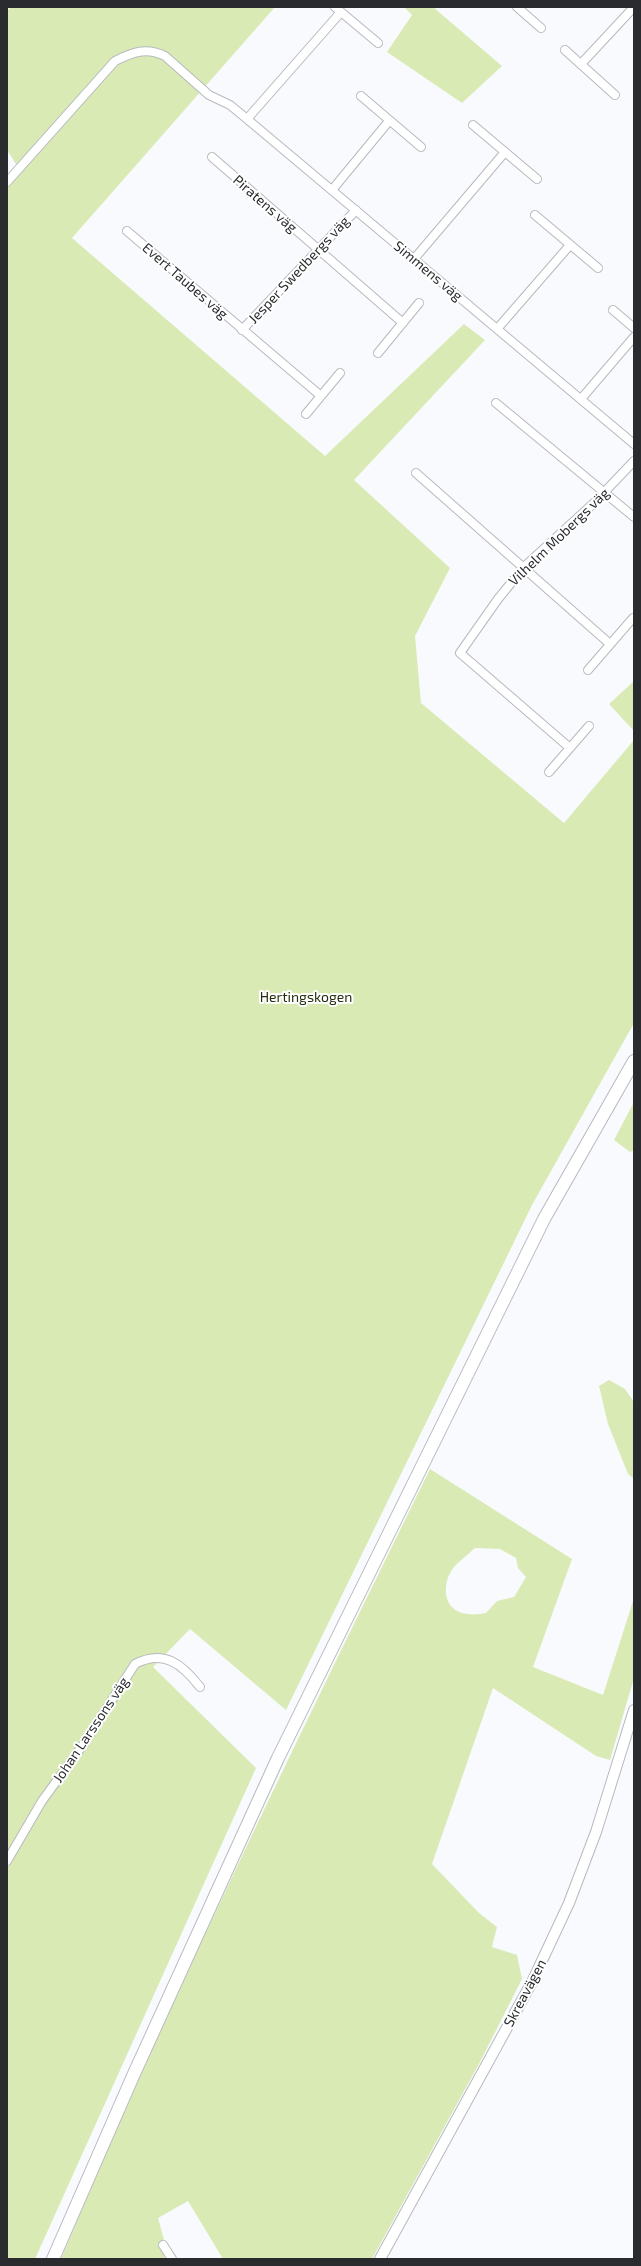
<!DOCTYPE html>
<html>
<head>
<meta charset="utf-8">
<style>
	body { margin:0 }
	#map { position:relative; width:641px; height:2266px; overflow:hidden; background:#f8fafe; font-family:"Exo 2",sans-serif }
	canvas { display:block }
	.frame { position:absolute; inset:0; border:8px solid #2a2b2e; pointer-events:none }
</style>
</head>
<body>
<div id="map">
<canvas width="641" height="2266"></canvas>
<div class="frame"></div>
</div>
<script>
const c = document.querySelector('canvas').getContext('2d');
c.lineJoin = 'round';
function fill(path, color) {
  c.fillStyle = color;
  c.fill(path, 'evenodd');
}
function trace(path, color, width, dash) {
  c.strokeStyle = color;
  c.lineWidth = width;
  c.lineCap = dash ? 'butt' : 'round';
  c.setLineDash(dash || []);
  c.stroke(path);
}
function label(font, color, halo, rows, align = 'center') {
  c.font = font + ' "Exo 2",sans-serif';
  c.lineWidth = 4;
  c.setLineDash([]);
  c.textBaseline = 'middle';
  c.strokeStyle = halo;
  c.fillStyle = color;
  for (const [text, x, y, turn = 0] of rows) {
    c.save();
    c.translate(x, y);
    c.rotate((+turn || 0) * Math.PI / 180);
    c.textAlign = isNaN(turn) ? turn : align;
    if (halo) c.strokeText(text, 0, 0);
    c.fillText(text, 0, 0);
    c.restore();
  }
}
fill(new Path2D(`
	M11 7H275L72 238 325 456 464 324 485 340 354 480 450 568 415 636 421 703 564 823 634 740V1023L532 1205 286 1710 190 1629 153 1667 256 1768 35 2259H7V188L21 172 7 150V11Z
	M404 7H433L502 66 462 103 387 52 412 15Z
	M634 681V731L609 704Z
	M634 1102V1150L630 1152 614 1140Z
	M609 1380 625 1389 634 1402V1479L628 1474 608 1424 599 1386Z
	M430 1469 572 1559 533 1667 603 1695 634 1598V1678L610 1760 596 1756 493 1688 432 1864 479 1913 497 1927 492 1947 517 1955 522 1979 480 2062 372 2259H223L188 2201 158 2218 164 2240 160 2243 165 2259H61C173 1991 302 1730 430 1469ZM475 1548 500 1549 516 1558 518 1568 526 1577 514 1597 497 1601 486 1613C480 1614 474 1615 468 1614 442 1612 441 1583 454 1567 460 1560 469 1554 475 1548Z`), '#daeab4');
const minor = new Path2D(`
	M335 7 378 43
	M517 7 541 28
	M565 50 615 95
	M581 64 634 7
	M361 96 421 147
	M247 119 341 12
	M473 125 537 179
	M212 157 403 323
	M7 182 115 61C133 52 146 47 165 56L209 95 230 105 247 119 634 444
	M332 190 389 121
	M535 215 598 268
	M127 231 321 396
	M414 259 505 152
	M613 310 634 328
	M497 329 570 245
	M242 330 356 210
	M378 353 419 303
	M581 399 634 337
	M496 403 634 517
	M306 414 340 373
	M416 473 610 644
	M588 670 633 618
	M570 748 460 653 498 599 524 567 595 502 634 461
	M549 772 589 726
	M7 1861 42 1801 85 1742 135 1664C164 1649 182 1664 200 1687
	M163 2245 172 2259`);
const tertiary = new Path2D(`
	M380 2259 532 1982 569 1903 596 1832 634 1710`);
const secondary = new Path2D(`
	M53 2259 133 2076 278 1758 544 1219 634 1061`);
trace(minor, '#b6b9bf', 10);
trace(tertiary, '#b6b9bf', 12);
trace(secondary, '#b6b9bf', 14);
trace(minor, '#fff', 8);
trace(tertiary, '#fff', 10);
trace(secondary, '#fff', 12);
label('14px', '#2a2b2e', '#fff', [
	["Piratens väg",265,204,41],
	["Jesper Swedbergs väg",299,270,-47],
	["Simmens väg",428,271,40],
	["Evert Taubes väg",185,281,41],
	["Vilhelm Mobergs väg",559,537,-44],
	["Johan Larssons väg",91,1730,-56],
	["Skreavägen",525,1993,-62]
]);
label('14px', '#272e10', '#fff', [
	["Hertingskogen",306,997]
]);
</script>
</body>
</html>
